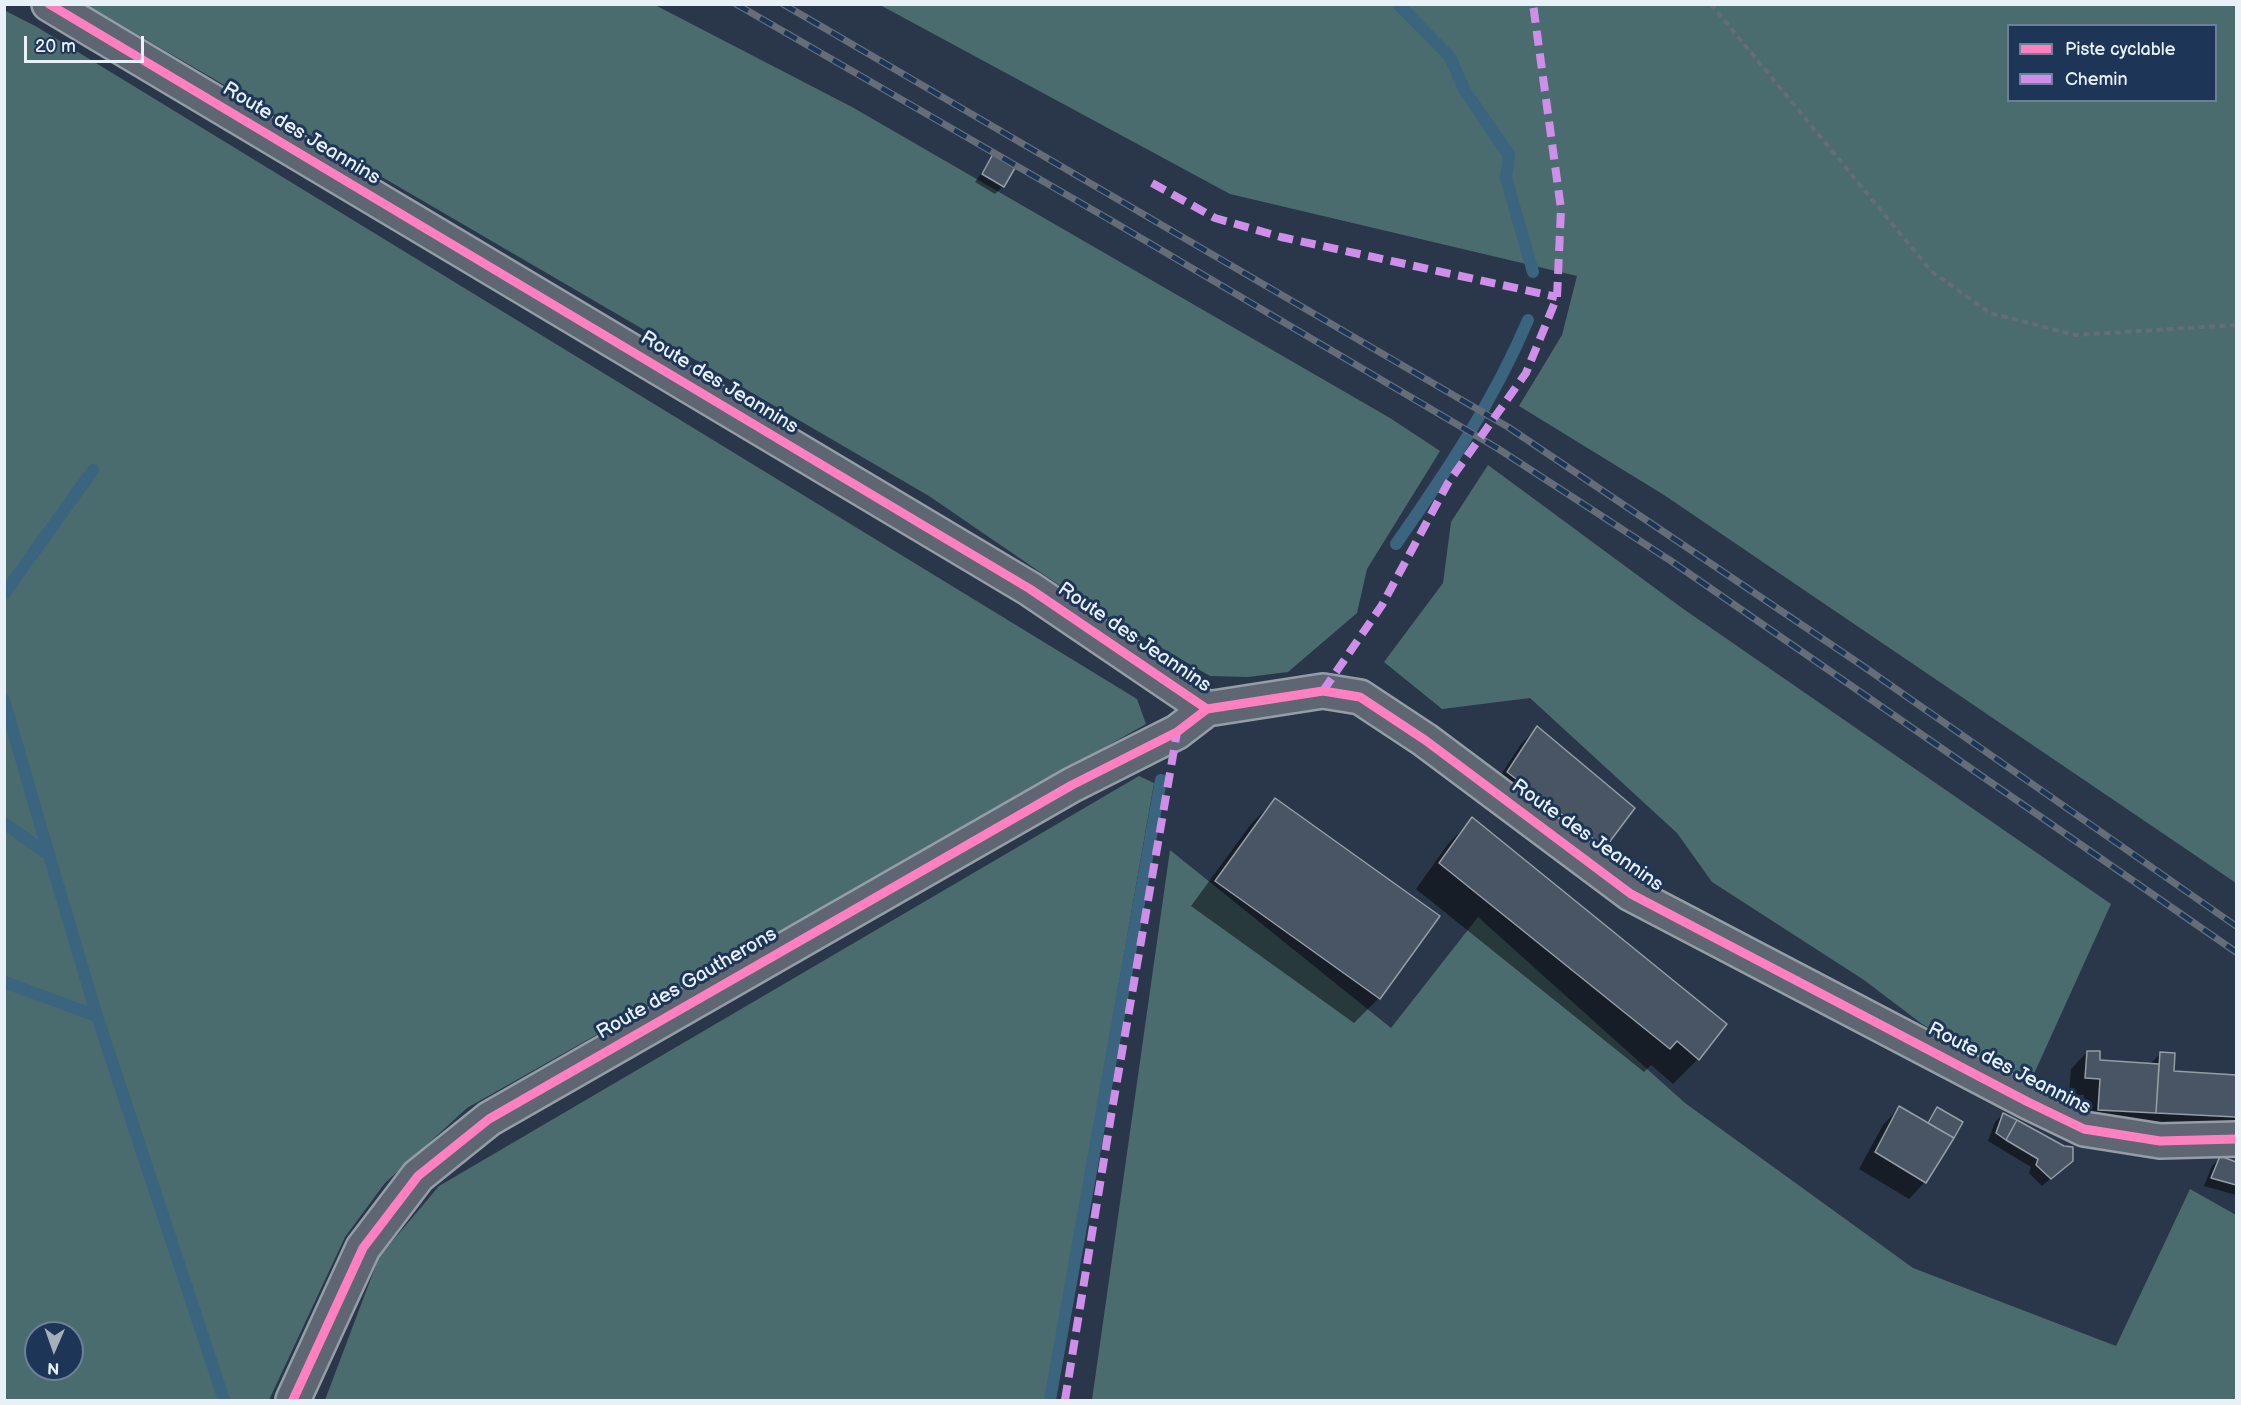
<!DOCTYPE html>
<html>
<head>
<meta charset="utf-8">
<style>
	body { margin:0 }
	#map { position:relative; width:2241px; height:1405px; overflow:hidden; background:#2a374a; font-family:"Balsamiq Sans",sans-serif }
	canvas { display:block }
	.frame { position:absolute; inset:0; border:6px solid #e8f1f8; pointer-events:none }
	.legend { position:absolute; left:2007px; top:24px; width:210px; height:78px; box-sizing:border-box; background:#1d3557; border:2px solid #6e8097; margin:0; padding:8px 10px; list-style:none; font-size:18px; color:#e8f1f8 }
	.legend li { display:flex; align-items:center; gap:12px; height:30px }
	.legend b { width:30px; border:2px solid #6e8097 }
	.north { position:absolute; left:24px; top:1321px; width:60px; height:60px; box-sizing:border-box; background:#1d3557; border:2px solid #6e8097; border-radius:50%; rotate:182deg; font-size:16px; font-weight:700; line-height:24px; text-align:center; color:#e8f1f8 }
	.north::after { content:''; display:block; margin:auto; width:21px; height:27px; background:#a6b0bb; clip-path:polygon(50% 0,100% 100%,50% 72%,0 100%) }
	.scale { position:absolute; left:24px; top:36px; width:120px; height:27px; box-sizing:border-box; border:3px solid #e8f1f8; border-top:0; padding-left:8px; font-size:18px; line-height:21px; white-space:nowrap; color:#e8f1f8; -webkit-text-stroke:4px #1d3557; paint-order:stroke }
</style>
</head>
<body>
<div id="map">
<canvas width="2241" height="1405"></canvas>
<div class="frame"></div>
<ul class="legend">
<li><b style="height:8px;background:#ff80c0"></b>Piste cyclable</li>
<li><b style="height:8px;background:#ce8fe9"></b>Chemin</li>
</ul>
<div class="north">N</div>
<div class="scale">20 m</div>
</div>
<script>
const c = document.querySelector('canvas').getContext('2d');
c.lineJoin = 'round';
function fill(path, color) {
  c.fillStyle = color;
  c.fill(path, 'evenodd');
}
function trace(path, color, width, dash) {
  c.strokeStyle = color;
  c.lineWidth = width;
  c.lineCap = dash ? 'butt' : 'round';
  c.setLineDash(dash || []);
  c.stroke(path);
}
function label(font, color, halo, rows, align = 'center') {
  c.font = font + ' "Balsamiq Sans",sans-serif';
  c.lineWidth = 6;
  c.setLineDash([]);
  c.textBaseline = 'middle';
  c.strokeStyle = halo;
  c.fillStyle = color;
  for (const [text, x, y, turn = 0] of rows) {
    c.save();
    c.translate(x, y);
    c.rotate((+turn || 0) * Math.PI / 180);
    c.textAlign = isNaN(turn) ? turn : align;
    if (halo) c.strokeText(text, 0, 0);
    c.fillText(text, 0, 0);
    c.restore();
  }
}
fill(new Path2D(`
	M87 5H655L852 107 1390 418 1440 451 1367 569 1357 613 1288 672 1248 677 1210 676 1088 605 929 496Z
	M880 5H2236V883L1664 495 1519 406 1562 335 1577 276 1230 194ZM2008 26H2216V100H2008Z
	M4 10 37 27 1137 699 1146 724 467 1108 385 1183 345 1237 269 1400H5ZM36 1333H72V1369H36Z
	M1488 465 1682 608 2111 904 2028 1087 1922 1024 1864 980 1712 882 1677 833 1530 698 1442 709 1384 662 1443 583 1451 522Z
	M1139 776 1154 783 1046 1400H325L379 1257 439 1186Z
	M1170 850 1391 1028 1478 917 1685 1103 1913 1268 2116 1346 2190 1189 2236 1215V1400H1092Z`), '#4a6c6f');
fill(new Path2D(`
	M993 156 1003 186 995 194 975 182Z
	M1537 728 1633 808 1604 847 1587 864 1492 789 1521 744Z
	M1275 800 1438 916 1379 998 1354 1023 1191 906 1251 824Z
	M1472 819 1725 1024 1698 1059 1673 1084 1651 1065 1644 1072 1416 889 1448 844Z
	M2087 1052 2098 1062 2149 1065 2160 1054 2173 1073 2236 1091V1133L2082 1126 2084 1095H2069L2071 1069Z
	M1899 1108 1926 1123 1938 1109 1925 1182 1909 1199 1859 1169 1883 1125Z
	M2003 1114 2063 1168 2042 1186 2029 1173 2031 1167 1988 1141 1995 1122Z
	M2220 1158 2236 1164V1195L2204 1186 2212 1166Z`), '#0007');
trace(new Path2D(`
	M1398 4 1450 57 1465 91 1509 155 1506 178 1533 272
	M1396 544C1447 471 1493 402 1528 320
	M4 594 93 470
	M4 700 49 855
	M4 823 49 855 97 1016
	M4 982 97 1016 224 1400
	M1050 1400 1161 780`), '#3b647e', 12);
const building = new Path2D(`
	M993 154 1015 168 1004 187 982 174Z
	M1537 726 1635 808 1605 848 1507 772Z
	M1275 798 1440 916 1380 999 1215 881Z
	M1472 817 1727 1024 1699 1060 1677 1041 1670 1049 1439 863Z
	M2087 1051H2100V1060L2159 1064 2156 1113 2098 1110 2100 1079 2085 1078Z
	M2160 1052 2175 1053 2174 1071 2236 1075V1117L2156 1113Z
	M1899 1106 1954 1138 1926 1183 1875 1152Z
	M1937 1107 1963 1122 1954 1138 1928 1123Z
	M2003 1113 2017 1120 2006 1140 1996 1133Z
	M2017 1120 2064 1146 2073 1147V1161L2051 1179 2036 1165 2038 1159 2006 1140Z
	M2220 1156 2236 1162V1185L2211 1178Z`);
fill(building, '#495464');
trace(building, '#959da7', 1.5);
const minor = new Path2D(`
	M49 4 1030 589 1207 709 1323 691 1360 697 1425 740 1631 894 2028 1102 2084 1129 2160 1141 2236 1139
	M293 1400 363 1248 418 1176 489 1119 1072 785 1177 732 1207 709`);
trace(minor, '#959da7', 38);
trace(new Path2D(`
	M1711 4 1931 271 1990 313 2075 335 2236 325`), '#656d78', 4, [6, 4.5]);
trace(minor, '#5d6672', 33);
const rail = new Path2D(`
	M736 4 1112 221 1497 448 1671 561 2236 952
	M783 4 1508 427 1860 664 2236 926`);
trace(rail, '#656d78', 7);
trace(rail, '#1d3557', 4.5, [14]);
trace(new Path2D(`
	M1152 183 1215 218 1281 237 1557 297
	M1323 691 1382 605 1448 483 1526 373 1557 297 1561 209 1533 4
	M1065 1400 1111 1116 1177 732`), '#ce8fe9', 8, [15, 8]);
trace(new Path2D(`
	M49 4 1030 589 1207 709 1323 691 1360 697 1425 740 1631 894 2028 1102 2084 1129 2160 1141 2236 1139
	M293 1400 363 1248 418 1176 489 1119 1072 785 1177 732 1207 709`), '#ff80c0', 9);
label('20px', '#e8f1f8', '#1d3557', [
	["Route des Jeannins",301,134,31],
	["Route des Jeannins",719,383,31],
	["Route des Jeannins",1134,638,34],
	["Route des Jeannins",1587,836,35],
	["Route des Gautherons",687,984,-30],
	["Route des Jeannins",2009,1069,27]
]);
</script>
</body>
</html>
